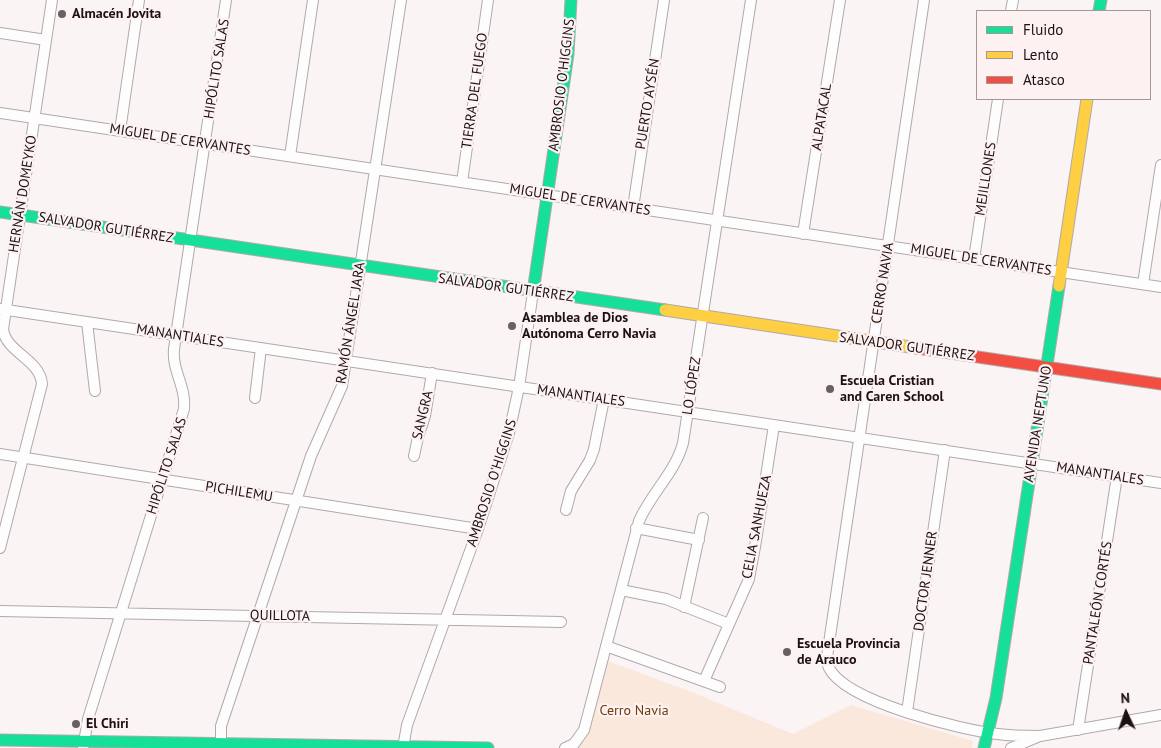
<!DOCTYPE html>
<html>
<head>
<meta charset="utf-8">
<style>
	body { margin:0 }
	#map { position:relative; width:1161px; height:748px; overflow:hidden; background:#faf4f4; font-family:"PT Sans",sans-serif }
	canvas { display:block }
	.legend { position:absolute; left:976px; top:10px; width:175px; height:90px; box-sizing:border-box; background:#fdf1f2; border:1px solid #a39798; margin:0; padding:6px 9px; list-style:none; font-size:15px; color:#1b1112 }
	.legend li { display:flex; align-items:center; gap:10px; height:25px }
	.legend b { width:25px; border:1px solid #a39798 }
	.north { position:absolute; left:1101px; top:688px; width:50px; height:50px; -webkit-text-stroke:4px #fdf1f2; paint-order:stroke; rotate:357deg; font-size:14px; font-weight:700; line-height:20px; text-align:center; color:#1b1112 }
	.north::after { content:''; display:block; margin:auto; width:18px; height:22px; background:#1b1112; clip-path:polygon(50% 0,100% 100%,50% 72%,0 100%) }
</style>
</head>
<body>
<div id="map">
<canvas width="1161" height="748"></canvas>
<ul class="legend">
<li><b style="height:6px;background:#16e098"></b>Fluido</li>
<li><b style="height:6px;background:#ffcf43"></b>Lento</li>
<li><b style="height:6px;background:#f24e42"></b>Atasco</li>
</ul>
<div class="north">N</div>
</div>
<script>
const c = document.querySelector('canvas').getContext('2d');
c.lineJoin = 'round';
function fill(path, color) {
  c.fillStyle = color;
  c.fill(path, 'evenodd');
}
function trace(path, color, width, dash) {
  c.strokeStyle = color;
  c.lineWidth = width;
  c.lineCap = dash ? 'butt' : 'round';
  c.setLineDash(dash || []);
  c.stroke(path);
}
function label(font, color, halo, rows, align = 'center') {
  c.font = font + ' "PT Sans",sans-serif';
  c.lineWidth = 4.5;
  c.setLineDash([]);
  c.textBaseline = 'middle';
  c.strokeStyle = halo;
  c.fillStyle = color;
  for (const [text, x, y, turn = 0] of rows) {
    c.save();
    c.translate(x, y);
    c.rotate((+turn || 0) * Math.PI / 180);
    c.textAlign = isNaN(turn) ? turn : align;
    if (halo) c.strokeText(text, 0, 0);
    c.fillText(text, 0, 0);
    c.restore();
  }
}
fill(new Path2D(`
	M608 661 694 693 793 734 851 705 973 741 972 748H577L588 734Z`), '#fbe8dc');
const street = new Path2D(`
	M924 0 828 650C827 656 826 662 829 668 846 702 962 730 998 734 1012 736 1026 736 1040 736
	M1011 11 1013 0
	M0 33 46 40
	M0 113 1161 287
	M120 131 139 0
	M290 156 313 0
	M462 182 488 0
	M633 208 664 0
	M803 234 840 0
	M974 259 998 99
	M1143 284 1161 165
	M0 309 1161 483
	M87 322 95 391
	M255 398 261 348
	M0 454 478 529
	M414 456 418 437 425 416 432 373
	M566 510 571 491 590 460 594 449 604 399
	M636 528 699 540
	M0 548 42 384C40 359 6 353 3 329L52 0
	M621 590 666 599 729 624
	M684 607 703 518
	M0 611 561 622
	M606 646 720 687
	M704 681 749 579 755 547 774 425
	M907 712 945 450
	M1078 730 1117 476
	M221 743V726L311 456 342 386 401 0
	M83 748 88 719 184 409C186 385 172 372 174 349L226 0
	M403 748 407 725 478 529 509 433 519 387 533 292
	M565 748 574 744 584 730 639 521C651 493 675 473 683 443L751 0
	M1011 748 1040 736 1161 715`);
const fast = new Path2D(`
	M1099 11 1101 0
	M0 212 665 310
	M533 292 568 54 571 0
	M0 740 488 748
	M984 748 996 698 1059 286`);
const slow = new Path2D(`
	M1059 286 1087 99
	M665 310 917 348`);
const jam = new Path2D(`
	M917 348 1161 384`);
trace(street, '#b1a9aa', 12);
trace(fast, '#b1a9aa', 13);
trace(slow, '#b1a9aa', 13);
trace(jam, '#b1a9aa', 13);
trace(street, '#fefdfd', 10);
trace(fast, '#16e098', 11);
trace(slow, '#ffcf43', 11);
trace(jam, '#f24e42', 11);
for (const [x, y, r, color] of [
	[62,14,5,"#696061"],
	[512,326,5,"#696061"],
	[830,389,5,"#696061"],
	[787,652,5,"#696061"],
	[76,724,5,"#696061"]
]) {
  const dot = new Path2D();
  dot.arc(x, y, r, 0, 2 * Math.PI);
  c.fillStyle = color;
  c.fill(dot);
  trace(dot, '#fdf1f2', 2);
}
label('bold 14px', '#1b1112', '#fdf1f2', [
	["Almacén Jovita",72,14],
	["Asamblea de Dios",522,318],
	["Autónoma Cerro Navia",522,334],
	["Escuela Cristian",840,381],
	["and Caren School",840,397],
	["Escuela Provincia",797,644],
	["de Arauco",797,660],
	["El Chiri",86,724]
], 'left');
label('14px', '#1b1112', '#fdf1f2', [
	["HIPÓLITO SALAS",217,69,-81],
	["AMBROSIO O'HIGGINS",562,85,-83],
	["TIERRA DEL FUEGO",475,91,-82],
	["PUERTO AYSÉN",648,104,-81],
	["ALPATACAL",822,117,-81],
	["MIGUEL DE CERVANTES",180,140,9],
	["MEJILLONES",986,179,-81],
	["HERNÁN DOMEYKO",23,194,-81],
	["MIGUEL DE CERVANTES",580,200,9],
	["SALVADOR GUTIÉRREZ",106,228,9],
	["MIGUEL DE CERVANTES",981,260,9],
	["CERRO NAVIA",883,283,-81],
	["SALVADOR GUTIÉRREZ",506,288,8],
	["RAMÓN ÁNGEL JARA",351,323,-81],
	["MANANTIALES",180,336,9],
	["SALVADOR GUTIÉRREZ",907,347,8],
	["LO LÓPEZ",692,386,-81],
	["MANANTIALES",581,396,8],
	["SANGRA",423,415,-77],
	["AVENIDA NEPTUNO",1038,424,-81],
	["HIPÓLITO SALAS",167,466,-72],
	["MANANTIALES",1100,474,9],
	["AMBROSIO O'HIGGINS",492,483,-72],
	["PICHILEMU",239,492,9],
	["CELIA SANHUEZA",757,527,-79],
	["DOCTOR JENNER",926,581,-82],
	["PANTALEÓN CORTÉS",1098,603,-81],
	["QUILLOTA",280,616,1]
]);
label('14px', '#703d0a', '#fdf1f2', [
	["Cerro Navia",634,711]
]);
</script>
</body>
</html>
